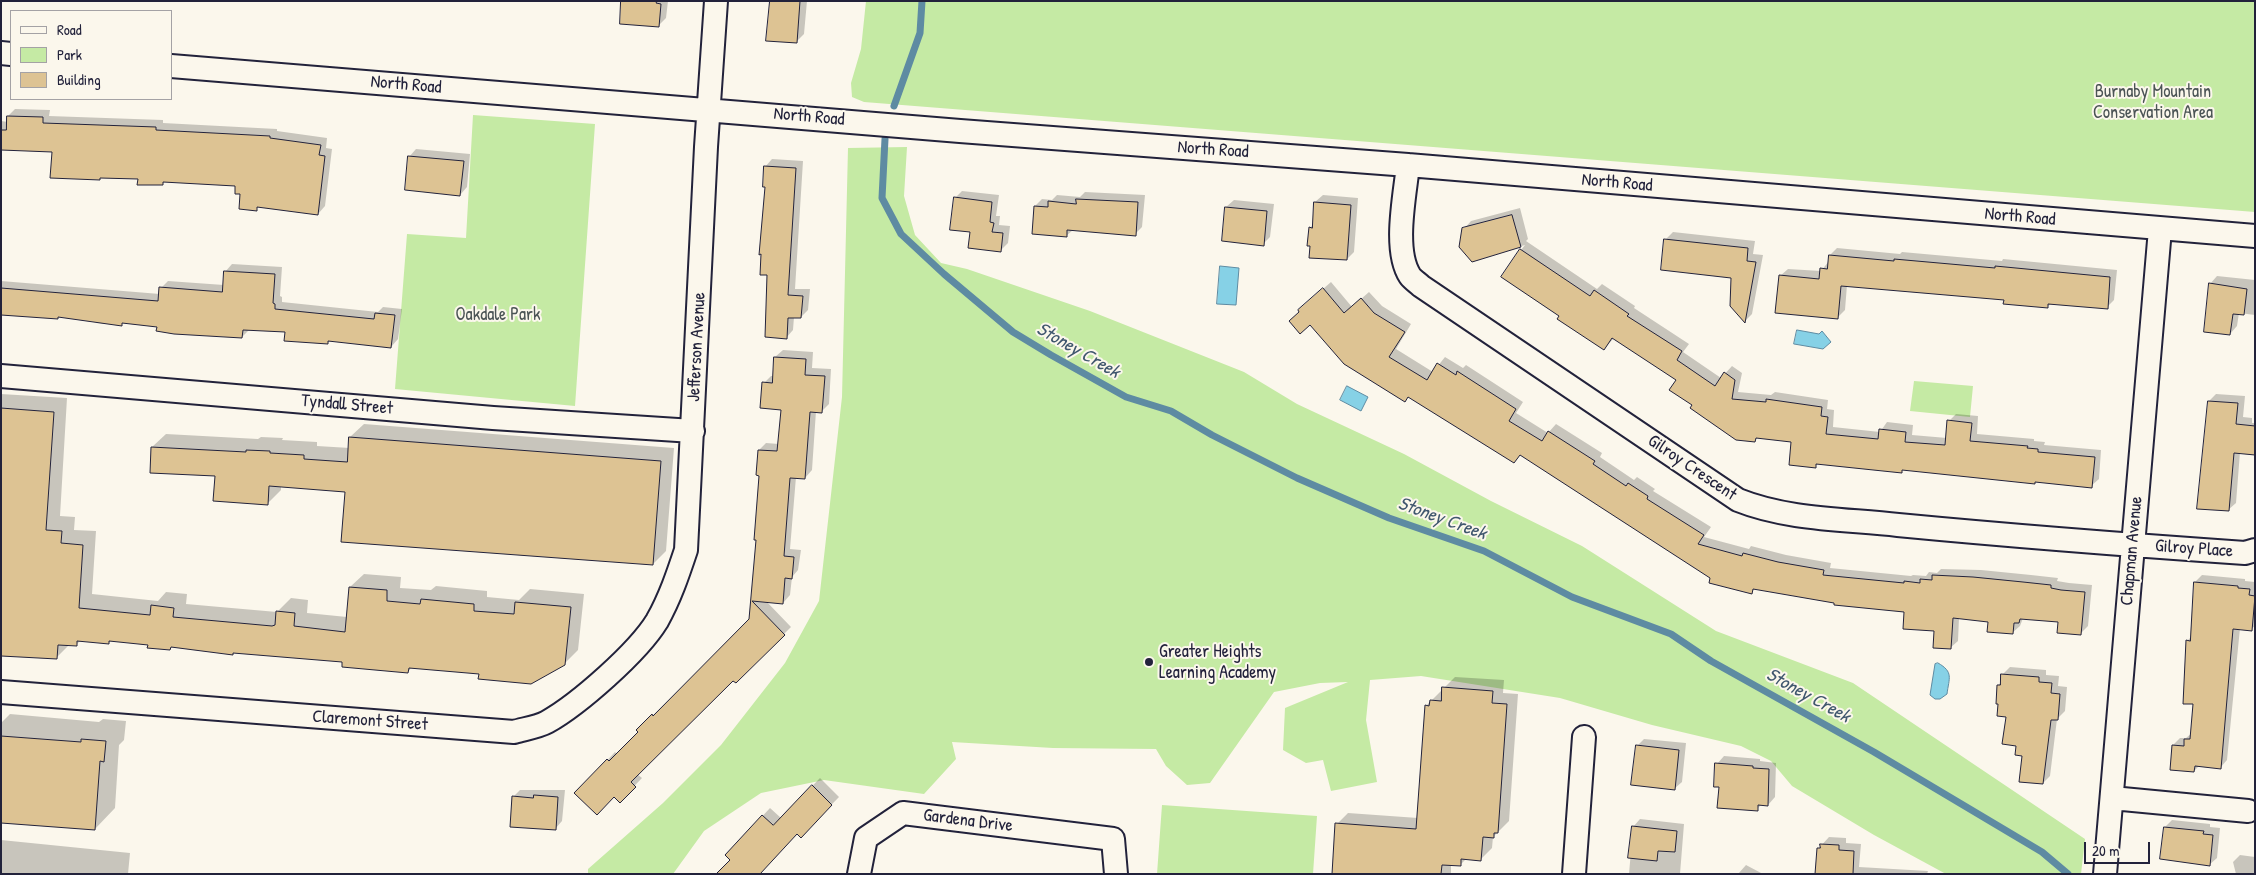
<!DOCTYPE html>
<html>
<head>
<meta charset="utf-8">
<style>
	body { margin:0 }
	#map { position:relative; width:2256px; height:875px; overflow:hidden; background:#fbf7ec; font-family:"Patrick Hand",sans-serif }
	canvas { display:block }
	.frame { position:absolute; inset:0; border:2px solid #22223b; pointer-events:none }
	.legend { position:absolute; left:10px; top:10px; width:162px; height:90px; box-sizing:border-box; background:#fbf7ec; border:1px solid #a4a2a5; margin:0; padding:6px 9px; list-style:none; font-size:15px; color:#22223b }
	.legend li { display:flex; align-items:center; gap:10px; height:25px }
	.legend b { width:25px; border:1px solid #a4a2a5 }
	.scale { position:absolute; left:2084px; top:842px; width:66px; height:22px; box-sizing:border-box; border:2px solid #22223b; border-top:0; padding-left:6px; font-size:15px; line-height:18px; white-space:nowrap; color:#22223b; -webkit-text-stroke:4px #fbf7ec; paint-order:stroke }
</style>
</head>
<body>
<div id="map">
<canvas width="2256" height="875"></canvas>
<div class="frame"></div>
<ul class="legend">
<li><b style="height:6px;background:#fbf7ec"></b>Road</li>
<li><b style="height:14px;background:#c5eaa4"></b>Park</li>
<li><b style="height:14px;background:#ddc393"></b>Building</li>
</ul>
<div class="scale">20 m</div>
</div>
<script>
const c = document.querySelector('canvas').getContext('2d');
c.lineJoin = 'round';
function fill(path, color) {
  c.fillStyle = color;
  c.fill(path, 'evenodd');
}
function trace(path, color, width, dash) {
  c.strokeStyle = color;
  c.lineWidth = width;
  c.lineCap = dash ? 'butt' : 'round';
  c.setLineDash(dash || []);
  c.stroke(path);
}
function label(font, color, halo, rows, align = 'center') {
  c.font = font + ' "Patrick Hand",sans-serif';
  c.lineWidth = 4;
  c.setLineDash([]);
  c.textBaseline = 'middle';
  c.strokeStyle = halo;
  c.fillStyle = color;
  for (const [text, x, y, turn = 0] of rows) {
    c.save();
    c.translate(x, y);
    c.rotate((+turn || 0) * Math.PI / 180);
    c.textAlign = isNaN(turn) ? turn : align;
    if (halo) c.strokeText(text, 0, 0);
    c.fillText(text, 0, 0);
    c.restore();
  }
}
fill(new Path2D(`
	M866 1H2255V212L864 102 852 97 851 83 861 49Z
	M473 115 595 124 575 406 395 389 407 234 466 238Z
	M907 147 904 196 915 235 941 263 967 269 1090 311 1244 372 1297 404 1404 454 1491 501 1582 546 1716 631 1853 683 2085 839 2081 874H1946L1874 835 1792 786 1771 761 1741 746 1652 725 1560 698 1421 676 1370 680 1366 720 1377 782 1331 791 1323 760 1306 763 1283 750 1285 708 1348 682 1320 683 1274 692 1210 783 1187 785 1166 766 1156 749 1053 748 952 742 956 759 924 794 824 780 761 793 704 831 673 874H588V869L663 803 721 745 785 663 819 601 842 397 848 148Z
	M1914 381 1973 386 1970 417 1910 411Z
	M1162 805 1317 816 1313 874H1157Z`), '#c5eaa4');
const water = new Path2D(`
	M1220 266 1239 268 1236 305 1217 304Z
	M1797 330 1819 334 1822 331 1831 342 1823 349 1794 344Z
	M1347 386 1368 397 1361 411 1340 400Z
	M1938 663C1954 672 1949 678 1947 694L1940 699H1935L1930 695 1935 664Z`);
fill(water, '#86d1e6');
trace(water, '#5e8ba2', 1);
fill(new Path2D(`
	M623 1H668L666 18 659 25Z
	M771 1H807L804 34 796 42Z
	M15 109 50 110 49 116 163 120V123L277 129V131L327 138 326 148 332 149 325 206 318 214 259 206 256 209 237 185 166 181 162 184 53 151 1 149V121L8 122V116Z
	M416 149 470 154 467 187 460 195 409 157Z
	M772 159 803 161 795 289H810L808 310 801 317H794L793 330 786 338 768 274 765 167Z
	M962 191 999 195 996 216H1000L999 225 1010 226 1008 243 1000 251 972 231 955 198Z
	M1085 192 1145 195 1142 227 1135 234 1073 230 1066 236 1035 206 1042 199 1052 200 1057 195 1080 197Z
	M1323 195 1358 198 1354 252 1347 259 1310 228 1314 224 1315 202Z
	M1234 200 1274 204 1270 237 1263 244 1226 207Z
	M1520 208 1528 239 1526 241 1597 289 1602 284 1635 306 1634 308 1689 344 1683 352 1721 378 1732 366 1742 373 1738 392 1771 395 1775 392 1828 400 1827 409 1834 410 1833 427 1880 432 1887 422 1913 425 1912 435 1947 438 1949 421 1956 414 1978 416 1977 434 2034 439V441L2045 442 2044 445 2101 450 2099 479 2091 486 2036 481 2034 483 1904 469 1901 471 1819 463 1815 466 1793 441 1758 437 1755 440 1694 405 1678 379 1614 338 1604 349 1561 316 1521 250 1525 245 1473 260 1464 229 1471 221Z
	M1673 232 1755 241 1753 254 1763 255 1752 314 1745 321 1732 277 1666 239Z
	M1837 248 1900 254 1902 252 2002 261 2003 259 2117 270 2114 300 2107 307 2052 303 2047 307 2005 299 1847 285 1845 310 1837 318 1780 276 1788 269 1821 271 1829 261 1830 255Z
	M232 264 282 267 280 296 282 297V302L378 312 383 307 402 309 398 339 391 347 330 340 328 343 286 331 250 329 242 337 124 322 121 325 96 323V320L24 314H4L1 316V281L160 294 161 288 168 281 224 285 225 272Z
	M2217 276 2255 280V315L2239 313 2237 326 2230 334 2210 284Z
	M1331 282 1352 307 1369 292 1382 306 1411 324 1396 349 1433 372 1445 357 1463 368 1466 365 1523 402 1516 413 1548 433 1556 424 1602 453 1600 457 1634 480 1637 477 1655 489 1653 491 1711 527 1704 537 1749 549 1751 546 1786 555 1831 563 1830 568 1911 576 1913 575 1926 576 1929 572 1937 573 1941 569 1981 570 2031 575 2058 578 2057 581 2069 583 2092 585 2088 626 2081 633 2060 621 2023 618 2020 626 2012 633 1990 620 1959 618 1958 641 1950 648 1935 630 1906 611 1755 588 1752 592 1711 578 1521 454 1514 462 1409 396 1405 401 1301 311 1307 303Z
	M783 350 813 352 812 368 831 369 829 404 821 412 816 411 812 470 805 478 796 477 790 549 801 550 798 570 792 577 790 595 783 603 766 601 791 627 736 682 733 679 637 774 642 778 620 801 614 795 576 793 615 752 617 754 639 732 638 730 750 620 757 539 760 474 759 450 766 443 779 444 782 409 764 383 771 376H774L775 357Z
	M1 394 67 398 60 516 75 517 74 530 96 531 92 594 158 601 166 592 187 594 186 604 277 612 291 598 308 600 307 613 347 617 350 587 364 574 401 577 400 588 431 590 436 586 487 591V597L519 600 530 589 584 594 578 650 564 664 480 673 412 667 408 672 344 661 235 652 233 654 173 646 170 649 149 644 111 640 109 643 81 640 76 645 70 644 56 658 1 654Z
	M2216 394 2245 396 2243 417 2252 418V423H2255V453L2240 452 2236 503 2228 510 2209 401Z
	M364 424 674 448 666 551 653 564 346 491 281 486V490L268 503 216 475 152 447 166 434 258 439 261 437 283 438 282 440 317 442V446L350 448V437Z
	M2202 575 2245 579V581L2255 582V626L2251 629 2240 628 2227 760 2220 768 2199 766 2194 771 2173 745 2180 738H2186L2192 733 2194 703 2187 641 2191 637 2195 582Z
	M2010 667 2046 670V675L2059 676 2058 686 2067 687 2065 711 2057 719 2050 776 2043 783 2017 745 1998 685 2002 682V675Z
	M1455 677 1504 680 1503 693 1518 694 1509 821 1493 837 1492 848 1481 859 1467 858 1460 865 1451 864V874H1333L1337 824 1348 813 1418 818 1426 706Z
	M10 714 99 722 103 719 126 721 124 740 119 745 115 808 95 829 1 822V723Z
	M1644 739 1686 743 1682 782 1674 789 1637 746Z
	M1724 756 1760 759V761L1776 763 1775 797 1768 805 1762 804 1757 809 1720 786 1717 764Z
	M820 778 839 797 801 836 797 832 731 860 726 855 770 808 781 818Z
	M520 790H565L562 821 555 829 513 797Z
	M1640 819 1684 824 1680 874H1629L1633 827Z
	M2172 820 2210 824V827L2220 828 2217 858 2209 865 2165 827Z
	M1829 837 1846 838V843L1861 844 1859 867 1928 871 1927 874H1816L1818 849Z
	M1 840 130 853 128 874H1Z
	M2240 855 2255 857V874H2236L2233 862Z
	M1746 865 1763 874H1738Z`), '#0003');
trace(new Path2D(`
	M894 106 920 33 922 1
	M885 139 882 198 901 234 944 274 1013 332 1051 355 1126 397 1171 411 1212 435 1297 478 1389 518 1484 551 1572 597 1671 634 1711 661 1874 752 2042 852 2068 874`), '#5e8ba2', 7);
const building = new Path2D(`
	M621 1H657L656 3 661 4 659 27 620 24Z
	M770 1H800L797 43 766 41Z
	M7 116 43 117V123L156 127V130L270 136V138L321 145 319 155 325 156 318 215 257 207V211L239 209 240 194H235V186L163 182V185H137L138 179 100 178V180L50 178 52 152 1 150V130H6Z
	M408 156 464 161 460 196 405 190Z
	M764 166 796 168 788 295 803 296 801 318H788L787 339 765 337 767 275H760L761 254 759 255 765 187H763Z
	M954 197 992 202 990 222 994 223 992 232 1003 233 1001 252 968 248 970 232 950 230Z
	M1076 199 1138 202 1136 236 1067 230V237L1032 234 1034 206 1048 207V201L1076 204Z
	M1314 202 1351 205 1347 260 1309 258 1310 246H1307L1309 227 1312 228Z
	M1225 207 1267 211 1264 246 1222 241Z
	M1512 215 1521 247 1472 262 1459 247 1462 228Z
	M1664 239 1748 248 1747 261 1756 262 1745 323 1730 306 1731 278 1661 270Z
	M1520 249 1590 296 1594 290 1629 314 1627 316 1682 351 1677 360 1715 386 1724 372 1735 380 1732 399 1766 402V399L1822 407 1821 416 1828 417 1826 434 1878 439 1879 429 1906 432 1905 442 1945 445 1947 420 1972 423 1970 441 2028 446 2027 448 2038 449V452L2095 457 2092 488 2035 482V484L1902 470V473L1816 464V468L1789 465 1791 442 1756 438 1755 442 1736 440 1690 408 1692 405 1669 390 1676 380 1612 338 1604 350 1557 319 1559 316 1501 277Z
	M1829 255 1894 261V259L1995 268V266L2110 277 2108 309 2048 304V308L2003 304 2004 300 1841 286 1838 319 1775 313 1779 275 1819 279 1820 268 1827 269Z
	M224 271 275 274 273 303 275 304V309L374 319 375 313 395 315 391 348 328 341V344L284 341 285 332 243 330 242 338 174 334 156 331 157 327 122 323V326L58 317V319L1 315V288L158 301 159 287 222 292Z
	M2209 283 2247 289 2244 315 2233 314 2230 335 2204 332Z
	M1323 288 1344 313 1361 298 1374 313 1405 332 1389 357 1427 380 1437 363 1456 375 1457 371 1516 409 1509 421 1542 441 1548 431 1595 461 1593 464 1626 486 1628 483 1648 496 1647 499 1704 535 1698 544 1742 556 1743 553 1778 562 1824 570 1823 575 1904 583V581L1920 583V579L1932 580V575L1973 577 2023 582 2051 585V588L2061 590 2085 592 2081 635 2057 633 2058 622 2020 619 2019 623H2014L2013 634 1987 632 1988 622 1953 618 1951 649 1933 648 1934 631 1903 629 1904 612 1834 605V603L1753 589 1752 594 1709 583 1710 578 1520 455 1514 463 1408 397 1405 402 1344 364 1310 325 1300 334 1289 321 1299 312 1298 310Z
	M774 357 806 359 805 375 825 376 822 413 810 412 805 479 790 478 784 556 794 557 792 579 785 578 783 604 752 601 785 635 736 683 733 681 631 782 636 787 620 803 614 797 597 815 574 793 607 759 609 761 638 732 636 730 652 714 653 716 749 619 756 540H754L759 476 756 475 758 450 777 451 781 410 760 408 762 382 772 383Z
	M2208 401 2238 403 2236 424 2255 426V455L2234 453 2229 511 2197 509Z
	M1 408 54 412 46 530 62 531 61 543 83 545 79 608 150 615 151 605 174 608 173 617 272 626 275 625 276 611 295 613 294 626 345 632 349 587 387 590V601L420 604 421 599 474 604V611L514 614 515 602 571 607 565 665 531 684 478 679 479 674 409 668 408 673 342 667V662L233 653V655L171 647 170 650 147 648 148 645 109 641V644L77 641V646L58 645 57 659 1 656Z
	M349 437 661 461 653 565 341 542 345 492 269 486 268 505 213 501 215 476 150 473 151 447 246 452V450L270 451V453L304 455V459L347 462Z
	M2194 582 2238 586V588L2250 589 2249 595 2255 596 2252 631 2233 629 2221 769 2195 766 2194 772 2170 770 2172 745 2184 746V739H2190L2193 704H2183L2186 640 2190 641Z
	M2001 674 2039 677V682L2052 683 2051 693 2060 694 2058 720H2051L2043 784 2019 782 2022 756 2015 755 2016 746 2002 744 2006 717 1997 716 1998 704H1996L1997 685H2000Z
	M1442 687 1493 691 1492 703 1507 704 1498 833H1494V838L1483 837 1481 861 1461 859V866L1442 865 1441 874H1332L1335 823 1416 829 1425 705 1429 706 1430 700 1441 701Z
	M1 736 81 742V739L106 741 104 762 100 761 95 830 1 823Z
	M1636 745 1679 750 1675 790 1631 785Z
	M1715 763 1753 766V768L1769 769 1768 806 1758 805V811L1717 808 1719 787H1714Z
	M812 785 832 805 801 838 797 834 760 874H716L730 860 725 855 762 815 773 825Z
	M534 795 558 797 556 830 510 827 512 796 533 798Z
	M1632 826 1677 831 1675 852 1658 851 1657 861 1628 858Z
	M2164 827 2204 831 2203 834 2213 835 2210 866 2160 859Z
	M1820 844 1839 845V850L1854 851 1853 874H1815L1817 848H1820Z`);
fill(building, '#ddc393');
trace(building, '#22223b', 1);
const minor = new Path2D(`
	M1 53 11 54
	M171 66 960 131 1408 165 2255 236
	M1408 165C1405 195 1393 250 1410 276 1413 280 1418 283 1421 286L1738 500C1788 520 1845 519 1898 525 2013 536 2129 545 2245 553L2255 550
	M1 376 493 418 693 431
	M1 692 514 732C524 729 538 727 547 722 579 704 638 652 657 621 670 598 678 574 686 550L706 147 716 1
	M2112 798 2248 811
	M859 874 866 838 903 813 1113 839 1116 874
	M1574 874 1584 737
	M2105 874 2160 229`);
trace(minor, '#22223b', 26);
trace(minor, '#fbf7ec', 22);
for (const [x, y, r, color] of [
	[1149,662,5,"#22223b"]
]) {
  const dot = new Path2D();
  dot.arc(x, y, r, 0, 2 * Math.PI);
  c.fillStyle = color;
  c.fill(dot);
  trace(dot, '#fbf7ec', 2);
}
label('18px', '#22223b', '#fbf7ec', [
	["North Road",406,85,5],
	["North Road",809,117,5],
	["North Road",1213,150,4],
	["North Road",1617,183,5],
	["North Road",2020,217,5],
	["Jefferson Avenue",697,347,-87],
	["Tyndall Street",347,405,5],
	["Gilroy Crescent",1692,468,34],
	["Gilroy Place",2194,549,4],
	["Chapman Avenue",2132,551,-85],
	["Claremont Street",370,721,4],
	["Gardena Drive",968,821,7]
]);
label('18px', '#4b5455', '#fbf7ec', [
	["Burnaby Mountain",2153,92],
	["Conservation Area",2153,113],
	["Oakdale Park",498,315]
]);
label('18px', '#22223b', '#fbf7ec', [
	["Greater Heights",1159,652],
	["Learning Academy",1159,673]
], 'left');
label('italic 19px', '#40576e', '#fbf7ec', [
	["Stoney Creek",1078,351,30],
	["Stoney Creek",1442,519,20],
	["Stoney Creek",1808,696,29]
]);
</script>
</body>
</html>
